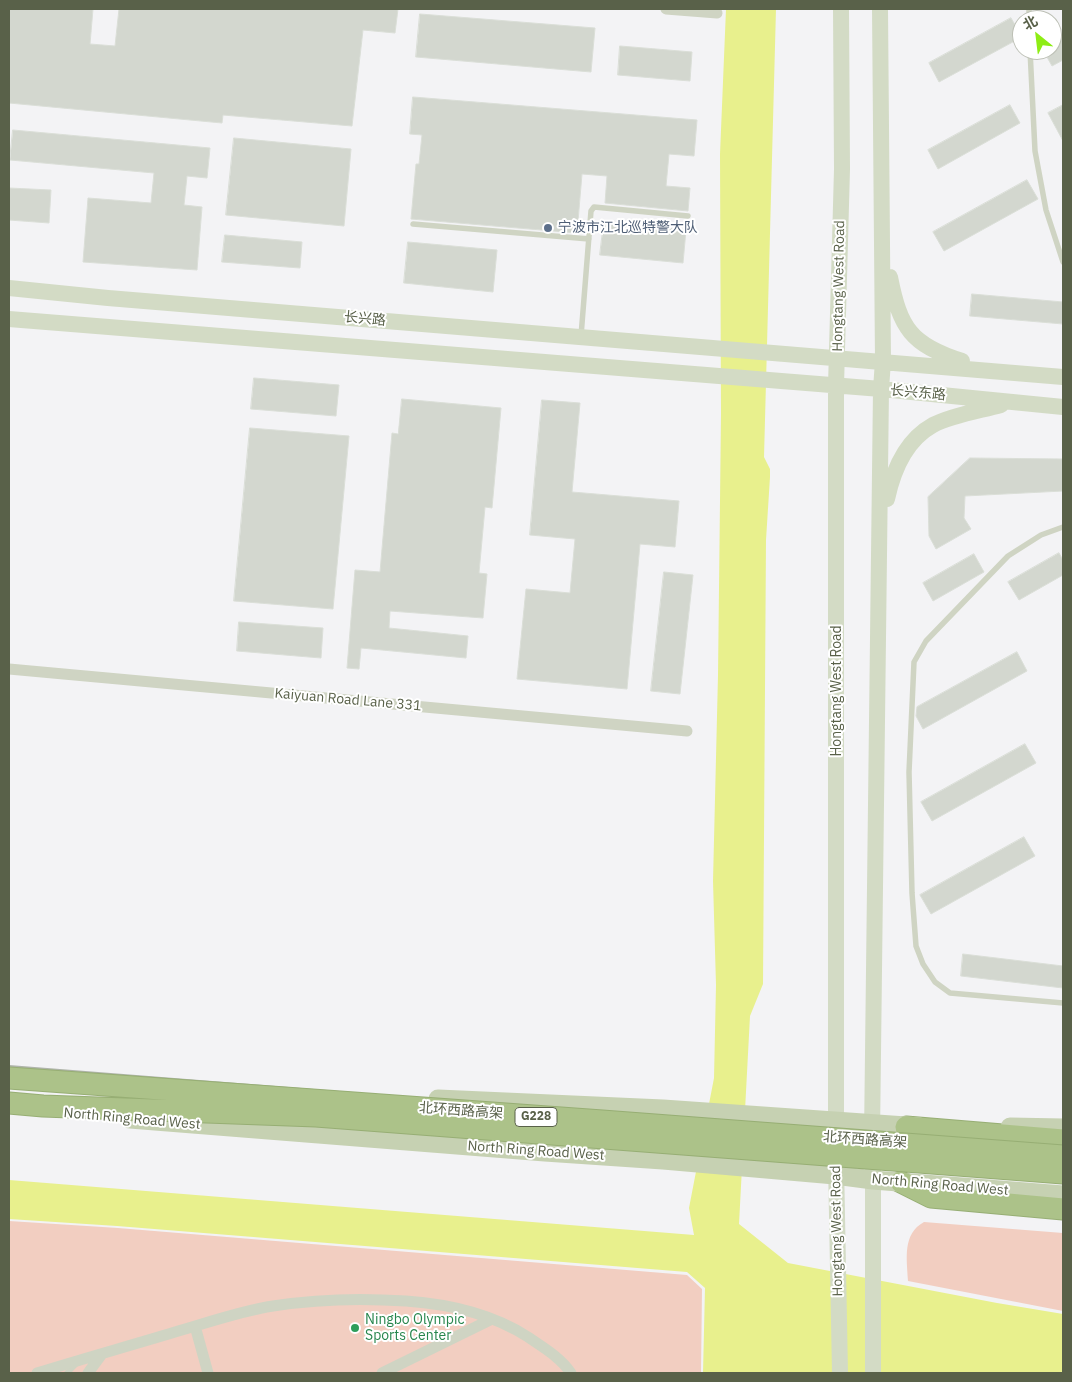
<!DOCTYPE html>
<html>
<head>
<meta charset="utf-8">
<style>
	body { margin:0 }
	#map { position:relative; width:1072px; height:1382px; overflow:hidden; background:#f3f3f5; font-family:"IBM Plex Sans","Noto Sans SC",sans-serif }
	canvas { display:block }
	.frame { position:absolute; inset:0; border:10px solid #596149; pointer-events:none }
	.north { position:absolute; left:1012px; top:10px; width:50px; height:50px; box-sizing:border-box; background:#fff; border:1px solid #bdc0b6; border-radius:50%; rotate:331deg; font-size:14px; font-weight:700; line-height:20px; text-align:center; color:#596149 }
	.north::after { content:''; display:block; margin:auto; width:18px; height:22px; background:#8eed15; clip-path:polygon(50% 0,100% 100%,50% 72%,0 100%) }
</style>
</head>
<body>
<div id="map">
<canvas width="1072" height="1382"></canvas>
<div class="frame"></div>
<div class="north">北</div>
</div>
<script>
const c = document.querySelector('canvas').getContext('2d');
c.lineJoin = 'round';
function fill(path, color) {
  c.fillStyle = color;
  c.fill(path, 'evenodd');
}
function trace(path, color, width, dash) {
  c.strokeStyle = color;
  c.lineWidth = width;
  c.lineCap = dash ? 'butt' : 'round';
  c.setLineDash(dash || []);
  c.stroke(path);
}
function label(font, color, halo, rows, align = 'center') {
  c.font = font + ' "IBM Plex Sans","Noto Sans SC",sans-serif';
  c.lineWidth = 4;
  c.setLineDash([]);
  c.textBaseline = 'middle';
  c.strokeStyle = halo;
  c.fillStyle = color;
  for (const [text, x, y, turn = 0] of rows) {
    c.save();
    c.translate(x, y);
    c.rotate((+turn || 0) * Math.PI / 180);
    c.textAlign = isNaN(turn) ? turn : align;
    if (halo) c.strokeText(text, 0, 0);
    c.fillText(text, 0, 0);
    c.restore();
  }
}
fill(new Path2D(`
	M9 1221 118 1228 687 1275 702 1289 701 1373H9Z
	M924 1222 1063 1233V1311L908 1281C907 1259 902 1234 924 1222Z`), '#f2cec1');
fill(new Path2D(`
	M726 9H776L764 457 770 469V477L766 540 763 984 750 1016 739 1224 788 1263 997 1303 1063 1314V1373H703L705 1288 687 1272 117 1226 9 1219V1180L694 1235 689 1208 714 1078 716 985 713 881 718 675 721 414 720 154Z`), '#e8f08d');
const building = new Path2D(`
	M9 9H93L90 44 115 46 119 9H398L395 33 363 30 352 126 223 115 222 123 9 103Z
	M420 14 595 28 591 72 416 57Z
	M1011 18 1022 37 939 82 929 63Z
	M1063 37V60L1052 66 1043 50H1052V43Z
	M620 46 692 52 690 81 618 75Z
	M413 97 697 120 694 156 669 154 666 186 690 188 688 211 605 203 607 176 582 174 577 233 411 219 416 164H419L422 135 410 134Z
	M1010 105 1020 123 938 169 928 150Z
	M1063 105V141L1048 113Z
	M13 130 210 148 207 178 187 176 184 205 202 207 197 270 83 262 88 198 151 203 154 173 10 160Z
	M234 138 351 149 344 226 226 215Z
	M1027 180 1038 199 944 251 933 232Z
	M9 188 51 190 49 223 9 220Z
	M604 222 686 230 683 263 600 255Z
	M225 235 302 242 300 268 222 262Z
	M408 242 497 250 493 292 404 283Z
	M972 294 1063 302V324L970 316Z
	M254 378 339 385 336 416 251 409Z
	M402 399 501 408 492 508 485 507 479 573 487 574 483 618 390 611 389 628 468 636 466 658 361 648 359 669 347 668 355 570 380 572 392 433 398 434Z
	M542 400 580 403 572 492 679 501 675 547 640 544 627 689 517 679 526 589 570 593 575 539 530 535Z
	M250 428 349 436 333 609 234 601Z
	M970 458 1063 459V491L965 496 964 518 971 529 936 549 929 536 928 497Z
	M1059 553 1063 560V575L1019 600 1008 582Z
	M974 554 984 572 933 601 923 583Z
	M664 572 693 575 680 694 651 691Z
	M239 622 323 628 321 658 237 651Z
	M1017 652 1027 671 923 729 916 716 917 707Z
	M1025 744 1036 763 932 821 921 802Z
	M1024 837 1035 856 931 914 920 895Z
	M963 954 1063 966V988L961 976Z`);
fill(building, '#d3d7cf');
trace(building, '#daded7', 1);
const highway = new Path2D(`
	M906 1127 1063 1140
	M901 1182 931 1197 1063 1209`);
trace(highway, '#97ae74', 23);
trace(new Path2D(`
	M1029 9V20
	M1030 50 1035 151 1046 210 1063 262
	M413 224 589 239
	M581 336 591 211 594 207 688 216
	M1063 527 1041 535 1008 556 926 641 914 662 909 772 912 893 916 946 923 964 935 982 950 993 1063 1003
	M67 1373 77 1363`), '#cfd4c3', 5.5);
trace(new Path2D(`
	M666 9 717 13
	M9 669 687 731
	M195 1326 208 1373
	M37 1373C82 1359 129 1346 175 1332 207 1323 240 1311 273 1306 317 1299 362 1298 406 1301 449 1304 491 1313 528 1337 544 1348 560 1357 571 1373
	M88 1373 102 1354
	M382 1373 492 1319`), '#cfd4c3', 11);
trace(new Path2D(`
	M890 277C900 328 911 345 962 361
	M9 288 108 298 1063 377
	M9 319 881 389 1063 407
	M887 499C893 471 906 440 933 425 953 415 979 411 1001 405
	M836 1134V386L842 169 841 9
	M872 1136 881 389 883 361 880 9
	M836 1163 840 1373
	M873 1168V1373`), '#d3dbc5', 16);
trace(new Path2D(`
	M438 1099 663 1109 920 1127
	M130 1119 545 1152 663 1160 835 1175 873 1180 1063 1195
	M1010 1127 1063 1128`), '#c6d1b2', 19);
trace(highway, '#acc289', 21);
trace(new Path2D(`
	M9 1067 1063 1150
	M9 1083 1063 1166`), '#afb4aa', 4);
const highwayBridge = new Path2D(`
	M9 1078C360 1105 712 1127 1063 1156
	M9 1103 43 1106 316 1116 1063 1173`);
trace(highwayBridge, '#97ae74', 23, []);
trace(highwayBridge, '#acc289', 21);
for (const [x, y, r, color] of [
	[548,228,5,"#5c6f8a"],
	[355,1328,5,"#2e9e5b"]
]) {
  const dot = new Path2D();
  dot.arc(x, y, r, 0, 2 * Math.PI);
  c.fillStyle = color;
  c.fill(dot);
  trace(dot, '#fff', 2);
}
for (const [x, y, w] of [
	[536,1117,42]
]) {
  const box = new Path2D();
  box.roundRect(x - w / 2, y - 9.5, w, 19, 4);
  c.fillStyle = '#fff';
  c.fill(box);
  trace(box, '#596149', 1);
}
label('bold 12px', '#596149', null, [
	["G228",536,1117]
]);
label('14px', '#4e5e75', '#fff', [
	["宁波市江北巡特警大队",558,228]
], 'left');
label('14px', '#596149', '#fff', [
	["Hongtang West Road",839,286,-89],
	["长兴路",365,319,5],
	["长兴东路",918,393,5],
	["Hongtang West Road",837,691,-90],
	["Kaiyuan Road Lane 331",348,700,5],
	["北环西路高架",461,1111,4],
	["North Ring Road West",132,1119,5],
	["北环西路高架",865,1140,4],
	["North Ring Road West",536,1151,4],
	["North Ring Road West",940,1185,5],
	["Hongtang West Road",837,1231,-91]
]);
label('14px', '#27864d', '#fff', [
	["Ningbo Olympic",365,1320],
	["Sports Center",365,1336]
], 'left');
</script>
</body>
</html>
